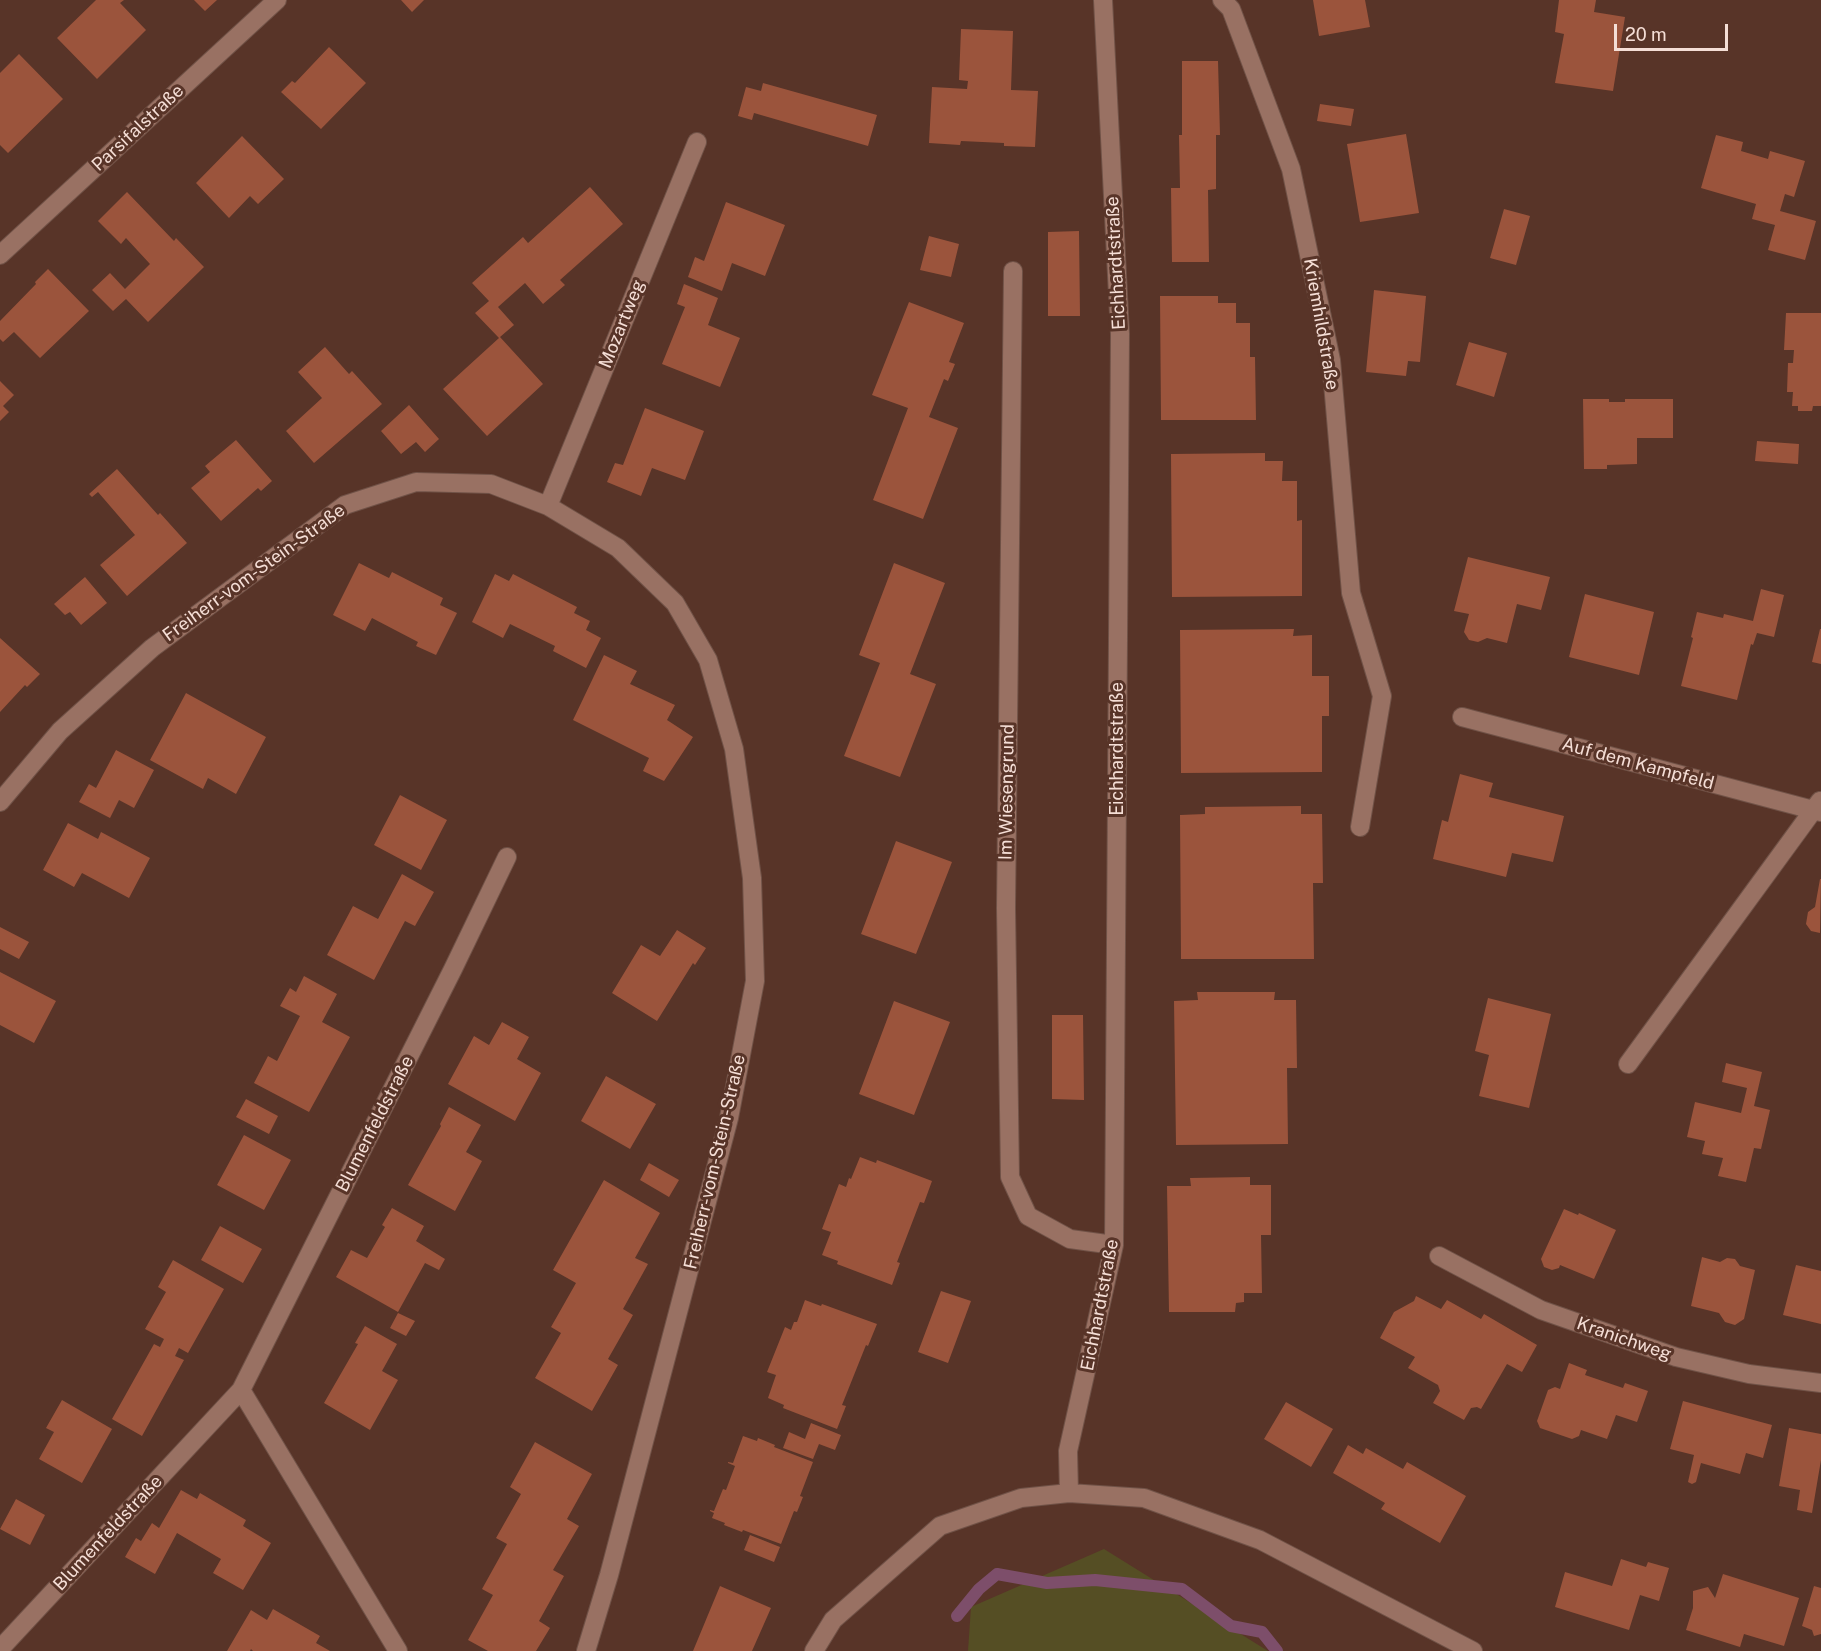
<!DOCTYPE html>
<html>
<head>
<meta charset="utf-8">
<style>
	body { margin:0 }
	#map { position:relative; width:1821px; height:1651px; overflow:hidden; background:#583428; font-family:"Public Sans",sans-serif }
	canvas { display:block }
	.scale { position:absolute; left:1614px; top:24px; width:114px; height:27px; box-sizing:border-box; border:3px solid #f5ded6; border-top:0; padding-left:8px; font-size:18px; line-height:21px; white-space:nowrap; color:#f5ded6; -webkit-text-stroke:4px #583428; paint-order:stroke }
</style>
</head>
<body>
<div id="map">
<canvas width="1821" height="1651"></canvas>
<div class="scale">20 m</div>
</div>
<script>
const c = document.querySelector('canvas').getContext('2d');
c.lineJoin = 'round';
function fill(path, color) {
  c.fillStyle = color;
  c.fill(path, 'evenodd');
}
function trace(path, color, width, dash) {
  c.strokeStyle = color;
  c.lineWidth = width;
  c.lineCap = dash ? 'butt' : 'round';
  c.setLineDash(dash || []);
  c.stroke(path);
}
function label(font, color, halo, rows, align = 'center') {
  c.font = font + ' "Public Sans",sans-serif';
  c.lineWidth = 6;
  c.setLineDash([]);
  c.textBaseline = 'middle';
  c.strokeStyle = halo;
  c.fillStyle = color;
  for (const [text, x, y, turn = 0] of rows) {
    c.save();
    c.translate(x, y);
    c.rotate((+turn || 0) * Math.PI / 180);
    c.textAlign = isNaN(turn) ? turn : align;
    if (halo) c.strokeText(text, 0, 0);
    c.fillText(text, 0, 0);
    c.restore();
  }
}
fill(new Path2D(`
	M1104 1549 1268 1651H968L971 1607Z`), '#554e24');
trace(new Path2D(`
	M957 1616 979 1589 997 1574 1047 1583 1095 1580 1182 1589 1231 1626 1262 1632 1277 1651`), '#7d4e6a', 12);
fill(new Path2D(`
	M96 0H124L120 3 146 30 97 79 57 38Z
	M194 0H217L205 11Z
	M401 0H424L412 12Z
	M1313 0H1365L1370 27 1319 36Z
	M1559 0H1596L1594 12 1625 17 1613 91 1555 83 1564 34 1555 32Z
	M961 29 1013 31 1011 90 1038 91 1035 147 1004 146V143L961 141 960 145 929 143 932 87 967 89 968 81 959 80Z
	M329 47 366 83 321 129 281 92 292 81 295 83Z
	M19 54 63 99 8 153 0 145V73Z
	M1182 61H1218L1220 135H1216V189L1208 190 1209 262H1172L1171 188H1180L1179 135H1182Z
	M763 83 877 115 868 146 754 113 752 120 738 116 746 87 761 91Z
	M1320 104 1354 109 1351 126 1317 121Z
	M1406 134 1419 213 1360 222 1347 144Z
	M1716 135 1743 142 1741 151 1768 159 1770 151 1805 161 1794 197 1785 194 1780 211 1816 221 1805 260 1768 250 1775 225 1752 219 1756 204 1701 188Z
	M242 136 284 179 258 204 250 196 229 218 196 183Z
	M590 187 623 224 560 280 565 285 543 304 525 283 498 307 514 325 500 337 543 384 487 436 443 389 499 338 475 313 489 301 472 283 523 237 528 243Z
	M127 192 174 241 176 238 204 267 148 322 126 299 113 311 92 290 110 273 125 289 150 264 126 238 121 244 98 221Z
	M726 202 785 225 765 276 732 263 722 291 688 277 695 257 704 261Z
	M1504 209 1530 216 1516 265 1490 258Z
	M1079 231 1080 316H1048V232Z
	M929 236 959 244 951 277 920 270Z
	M48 269 89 311 40 358 14 332 3 342 0 339V321L36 284 35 282Z
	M684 284 718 298 708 325 740 338 720 387 662 364 685 307 677 304Z
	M1374 290 1426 296 1420 362 1408 361 1406 376 1366 372Z
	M1160 296H1218V303H1236V323H1250V357H1255L1256 420H1161Z
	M909 302 964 323 949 362 955 364 948 381 944 379 929 417 958 428 923 519 873 500 908 408 872 395Z
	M1786 313H1821V406H1813L1812 411H1798V406H1792L1793 392H1787L1788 363H1793L1794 350H1784Z
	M1469 342 1507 353 1494 397 1456 385Z
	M325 347 349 374 352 371 382 404 314 463 286 431 322 398 298 372Z
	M0 381 14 395 3 406 9 412 0 421Z
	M1583 399H1609V402H1625V399H1673V438H1637V464L1607 465V469H1584Z
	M409 405 439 439 425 452 416 442 401 454 381 431Z
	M645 408 704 431 685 480 652 468 641 496 607 482 615 463 623 465Z
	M236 440 272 481 261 491 258 488 221 521 191 488 210 472 205 466Z
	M1757 441 1799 444 1798 464 1755 461Z
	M1265 453V461H1283L1282 481H1297V521L1302 520V596L1172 597 1171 454Z
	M117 469 158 515 160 513 187 543 127 596 100 565 135 535 98 492 92 497 89 494Z
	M1468 557 1550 577 1541 610 1517 604 1507 643 1487 638 1478 642 1469 640 1464 632 1469 614 1454 611Z
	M359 563 389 578 392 572 443 598 440 605 457 613 436 655 416 646 418 642 372 618 365 631 333 615Z
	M894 563 945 583 910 674 936 684 900 777 844 756 880 663 859 655Z
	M495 574 509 581 513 574 577 607 574 613 590 621 586 630 601 638 586 668 553 651 555 646 510 624 503 638 472 622Z
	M85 577 107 603 81 625 70 612 65 615 54 604Z
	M1761 589 1784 595 1774 637 1757 633 1753 645 1751 644 1737 700 1681 686 1693 638 1691 637 1697 612 1723 618 1724 614 1753 621Z
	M1585 594 1654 612 1639 675 1569 657Z
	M1294 629 1293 636 1312 635V676H1329V716H1322V772L1181 773 1180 630Z
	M1820 629H1821V664L1812 662Z
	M0 638 40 674 27 687 25 685 0 712Z
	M604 655 637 671 630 684 675 705 667 720 693 737 664 781 643 771 649 758 573 720Z
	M186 693 266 737 236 794 208 778 203 789 150 760Z
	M116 750 154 770 134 808 119 800 110 818 79 802 89 784 96 788Z
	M1460 774 1493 783 1489 797 1564 816 1553 862 1512 853 1506 877 1433 859 1442 820 1448 822Z
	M400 795 447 820 421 870 374 845Z
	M1301 806V814H1322L1323 883H1313L1314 959H1181L1180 815 1205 814V807Z
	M68 823 98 839 101 832 150 858 129 898 82 873 74 887 43 870Z
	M896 841 952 862 916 954 861 934Z
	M402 874 434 892 415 926 405 921 374 980 327 955 353 906 378 919Z
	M1820 879H1821L1820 933 1811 931 1806 924 1808 912 1815 907Z
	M0 927 29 942 19 959 0 949Z
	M677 930 706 948 695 965 693 963 657 1021 612 993 641 945 660 956Z
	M0 972 56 1001 34 1043 0 1025Z
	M304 976 337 994 322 1022 350 1037 309 1112 254 1083 268 1056 277 1061 300 1016 280 1006 290 988 296 992Z
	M1197 992H1275L1274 1000H1296L1297 1068H1287L1288 1144 1176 1145 1174 1001 1198 1000Z
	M1488 998 1551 1014 1529 1108 1479 1096 1489 1055 1475 1051Z
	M894 1001 950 1022 914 1115 859 1094Z
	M1052 1015H1083L1084 1100 1052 1099Z
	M502 1022 529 1037 517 1059 541 1073 515 1121 448 1084 474 1036 489 1045Z
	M1726 1063 1762 1072 1754 1106 1770 1110 1761 1149 1754 1148 1746 1182 1718 1176 1723 1158 1702 1154 1705 1141 1687 1137 1695 1102 1741 1113 1747 1088 1722 1082Z
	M606 1076 656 1104 630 1149 581 1121Z
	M246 1099 278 1116 269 1134 236 1117Z
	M449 1107 481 1125 466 1152 482 1161 455 1211 408 1185 441 1126 440 1124Z
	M244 1135 291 1160 264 1210 217 1185Z
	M860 1157 876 1163 877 1160 932 1181 924 1203 920 1202 897 1262 900 1263 892 1285 837 1264 838 1261 822 1255 831 1232 822 1229 839 1184 846 1187 849 1178 851 1179Z
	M649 1163 679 1180 669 1197 640 1180Z
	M1250 1177V1185H1271V1235H1261L1262 1293H1244V1302L1236 1303 1235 1312H1169L1167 1186H1191L1190 1178Z
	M604 1180 660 1213 635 1258 648 1264 623 1309 633 1315 608 1359 618 1365 592 1411 535 1378 561 1333 551 1327 576 1283 553 1270Z
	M392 1208 424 1226 416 1241 445 1259 439 1270 425 1263 398 1312 336 1277 351 1250 367 1258 385 1227 382 1225Z
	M1564 1209 1578 1215 1579 1213 1616 1230 1594 1279 1560 1265 1559 1268 1552 1270 1544 1267 1541 1259Z
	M220 1226 262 1249 243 1283 201 1260Z
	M1702 1257 1720 1262 1727 1258 1735 1259 1740 1266 1755 1270 1744 1319 1735 1325 1725 1322 1719 1313 1691 1306Z
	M173 1260 224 1289 188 1353 179 1348 175 1356 184 1360 142 1436 112 1419 154 1344 160 1347 164 1339 145 1329 166 1292 158 1287Z
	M1796 1265 1821 1271V1324L1783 1315Z
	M941 1291 971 1301 948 1363 918 1352Z
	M1416 1296 1441 1309 1447 1300 1481 1319 1484 1314 1537 1345 1522 1372 1507 1364 1481 1409 1477 1407 1471 1408 1464 1420 1433 1403 1440 1391 1438 1385 1408 1368 1415 1357 1380 1338 1394 1312 1414 1301Z
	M805 1300 821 1306 822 1304 877 1324 868 1346 866 1345 842 1405 846 1406 837 1429 783 1408 784 1405 768 1398 776 1375 767 1372 785 1327 791 1330 794 1322H797Z
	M398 1313 415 1321 406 1336 390 1328Z
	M365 1326 397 1344 382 1371 398 1380 370 1430 324 1403 358 1344 355 1343Z
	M1569 1363 1587 1370 1585 1375 1623 1388 1625 1383 1648 1391 1637 1422 1616 1415 1607 1439 1581 1430 1579 1436 1572 1439 1540 1428 1537 1421 1548 1390 1555 1387 1560 1389Z
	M62 1400 112 1429 82 1483 39 1459 54 1432 46 1428Z
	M1683 1401 1772 1425 1763 1458 1746 1453 1740 1474 1701 1463 1696 1482 1692 1484 1688 1482 1694 1455 1670 1449Z
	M1286 1402 1333 1429 1311 1467 1264 1439Z
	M811 1423 841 1435 835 1450 819 1444 813 1459 783 1448 789 1432 805 1439Z
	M1789 1428 1821 1434V1460L1812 1513 1797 1510 1800 1490 1779 1486Z
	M743 1436 757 1441 758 1438 775 1445 774 1447 813 1462 800 1496 803 1497 797 1512 794 1511 781 1544 743 1530 742 1532 724 1525 725 1523 712 1518 714 1513 710 1511V1510L714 1511 723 1489 726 1490 735 1466 728 1463V1462L733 1463Z
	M535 1442 592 1474 567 1519 579 1526 553 1570 564 1576 539 1621 550 1628 536 1651H488L468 1640 493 1595 482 1589 507 1544 496 1538 521 1494 510 1487Z
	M1348 1445 1363 1454 1366 1448 1403 1469 1407 1462 1466 1496 1440 1543 1381 1509 1385 1503 1333 1473Z
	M181 1490 197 1499 200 1493 246 1520 243 1526 271 1543 243 1590 213 1573 221 1559 177 1533 155 1574 125 1557 136 1538 141 1541 152 1523 159 1528Z
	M16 1499 45 1515 30 1545 0 1529Z
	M750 1535 780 1547 774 1562 744 1550Z
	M1621 1559 1646 1567 1648 1562 1669 1568 1659 1601 1640 1595 1629 1630 1555 1607 1565 1572 1612 1586Z
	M1723 1574 1799 1598 1784 1646 1744 1634 1740 1647 1686 1630 1693 1608V1591L1708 1587 1715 1598Z
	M720 1586 771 1608 752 1651H693Z
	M1814 1586 1821 1588V1634L1814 1636 1812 1630 1802 1626Z
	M273 1609 320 1636 316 1643 330 1651H253L251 1649 250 1651H227L251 1610 267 1620Z`), '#9b543c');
const minor = new Path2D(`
	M1222 0 1231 9 1291 169 1331 360 1351 593 1382 696 1360 827
	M0 255 277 0
	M1013 271 1006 908 1010 1177 1028 1216 1070 1239 1114 1245
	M548 506 697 142
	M1462 717 1821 812
	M0 802 60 731 152 648 345 505 416 482 491 484 548 506 618 548 675 603 708 660 734 749 752 878 755 981 729 1118 609 1575 586 1651
	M1628 1064 1820 801
	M1439 1256 1541 1310 1676 1357 1749 1374 1821 1383
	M1069 1493 1068 1451 1114 1245 1120 334 1103 0
	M0 1649 241 1390
	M398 1651 241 1390 453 969 507 857
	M814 1651 833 1620 940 1526 1021 1498 1069 1493 1144 1498 1260 1540 1473 1651`);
trace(minor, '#705247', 20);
trace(minor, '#997163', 18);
label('18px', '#f5ded6', '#583428', [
	["Parsifalstraße",138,128,-43],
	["Eichhardtstraße",1116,263,-93],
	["Mozartweg",622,324,-68],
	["Kriemhildstraße",1321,324,80],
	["Freiherr-vom-Stein-Straße",254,573,-36],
	["Eichhardtstraße",1117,749,-90],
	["Auf dem Kampfeld",1638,764,15],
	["Im Wiesengrund",1007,792,-89],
	["Blumenfeldstraße",375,1124,-63],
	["Freiherr-vom-Stein-Straße",715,1162,-77],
	["Eichhardtstraße",1100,1305,-79],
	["Kranichweg",1624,1339,19],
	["Blumenfeldstraße",108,1533,-47]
]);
</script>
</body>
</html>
